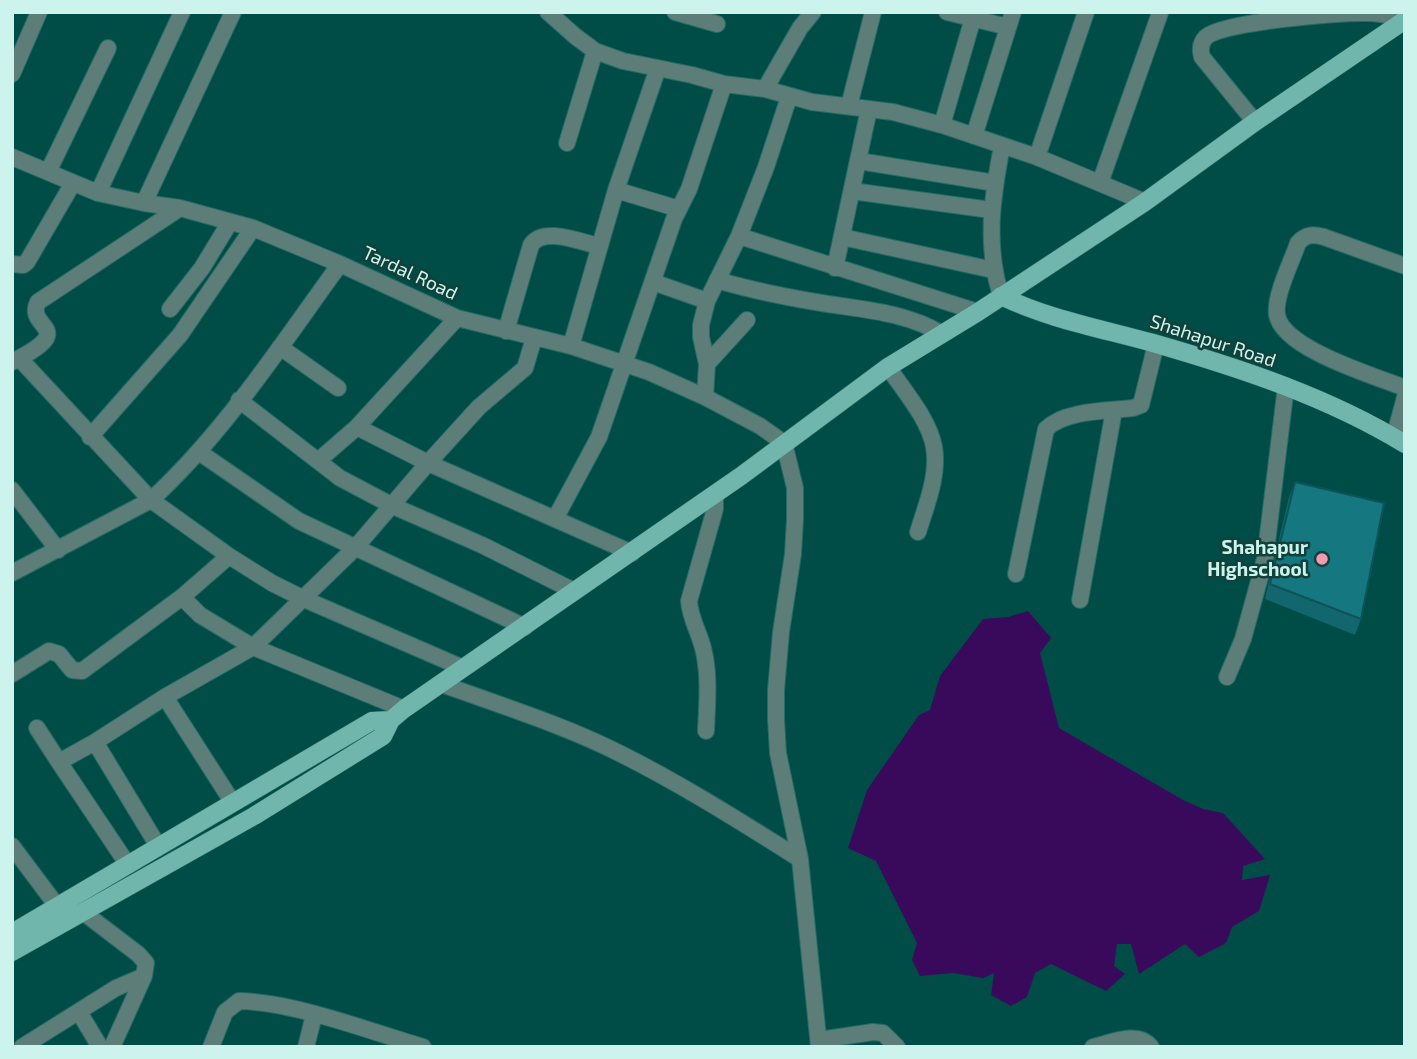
<!DOCTYPE html>
<html>
<head>
<meta charset="utf-8">
<style>
	body { margin:0 }
	#map { position:relative; width:1417px; height:1059px; overflow:hidden; background:#004d47; font-family:"Exo 2",sans-serif }
	canvas { display:block }
	.frame { position:absolute; inset:0; border:14px solid #ccf4ed; pointer-events:none }
</style>
</head>
<body>
<div id="map">
<canvas width="1417" height="1059"></canvas>
<div class="frame"></div>
</div>
<script>
const c = document.querySelector('canvas').getContext('2d');
c.lineJoin = 'round';
function fill(path, color) {
  c.fillStyle = color;
  c.fill(path, 'evenodd');
}
function trace(path, color, width, dash) {
  c.strokeStyle = color;
  c.lineWidth = width;
  c.lineCap = dash ? 'butt' : 'round';
  c.setLineDash(dash || []);
  c.stroke(path);
}
function label(font, color, halo, rows, align = 'center') {
  c.font = font + ' "Exo 2",sans-serif';
  c.lineWidth = 5;
  c.setLineDash([]);
  c.textBaseline = 'middle';
  c.strokeStyle = halo;
  c.fillStyle = color;
  for (const [text, x, y, turn = 0] of rows) {
    c.save();
    c.translate(x, y);
    c.rotate((+turn || 0) * Math.PI / 180);
    c.textAlign = isNaN(turn) ? turn : align;
    if (halo) c.strokeText(text, 0, 0);
    c.fillText(text, 0, 0);
    c.restore();
  }
}
fill(new Path2D(`
	M1028 611 1051 638 1040 653 1059 728 1183 800 1203 809 1223 813 1265 859 1243 866 1242 880 1270 875 1259 911 1232 927 1226 943 1199 957 1185 944 1139 974 1131 944H1117L1114 966 1125 974 1106 991 1051 964 1035 973 1027 997 1011 1006 991 995 994 973 983 978 953 973 920 976 912 960 917 943 876 861 848 848 867 790 919 715 930 710 940 676 983 619 1008 617Z`), '#390a5c');
const minor = new Path2D(`
	M548 12 575 36 595 51 623 61 692 75 724 84 765 89 812 102 893 112 942 125 1037 157 1145 202
	M675 12 717 24
	M947 12 1008 27
	M12 74 39 12
	M765 89 800 28 813 12
	M849 106 873 12
	M1255 122 1202 57C1200 50 1200 43 1206 37 1223 22 1340 12 1367 13 1380 13 1392 16 1405 19
	M942 125 973 18
	M974 136 1013 12
	M567 143 595 51
	M12 157 98 193 144 203 180 208 253 228 340 264 457 318 571 346 649 372 705 397 760 426 784 443 795 488V519L793 554 781 632 776 690V719L778 753 800 859 819 1047
	M1037 157 1086 12
	M859 161 995 183
	M48 172 108 48
	M1100 183 1160 13
	M616 190 679 209
	M852 191 991 210
	M98 193 182 12
	M144 203 233 12
	M739 236 978 312
	M842 237 993 270
	M12 264 23 265 27 262 73 183
	M1405 266 1324 237C1313 234 1306 234 1298 243 1292 261 1274 296 1277 315 1283 349 1375 376 1405 388
	M835 268 869 109
	M717 280C754 291 790 298 828 304 867 310 907 313 942 334
	M653 282 707 301
	M1001 296C985 245 992 198 1002 146
	M170 309 202 268 230 222
	M506 331 531 245C543 226 580 242 599 246
	M571 346 616 190 658 68
	M280 347 338 388
	M20 359 151 500 229 556 272 583 304 599 463 668
	M12 362C82 327 24 329 38 302L180 208
	M707 364 747 320
	M888 367C904 391 929 419 934 447 939 475 926 506 918 532
	M705 397 707 364 701 337V325L707 301 739 236 766 167 789 97
	M239 400 340 478 393 506 482 545 574 591
	M357 427 428 463 632 553
	M90 437 180 335 253 228
	M1394 438 1405 397
	M199 452 299 521 525 627
	M319 460 357 427 457 318
	M12 490 58 550
	M556 517 599 437 674 219 689 189 724 84
	M12 573 151 500C225 432 281 345 340 264
	M1016 574 1046 429C1065 410 1108 411 1133 408L1141 405 1156 344
	M182 597 200 615 253 647 404 709
	M1080 600 1114 410
	M12 674 49 651 59 654 72 670 82 671 182 597 229 556
	M1227 677 1243 639 1265 559 1286 386
	M442 684C502 706 564 725 621 754 683 785 741 822 800 859
	M165 697 233 803
	M37 728 59 762
	M706 731C707 704 710 675 703 648 699 632 690 618 689 601L715 509V494
	M95 742 158 846
	M12 846 57 906
	M128 865 59 762 95 742 165 697 253 647 355 548 428 463 479 407 525 368 534 338
	M83 912 138 954 146 963 144 976 112 1047
	M79 1012 100 1047
	M819 1040 873 1032 883 1033 897 1047
	M22 1047 116 988 144 976
	M211 1047 225 1012 239 1001C294 1002 369 1031 423 1047
	M306 1047 314 1015
	M1093 1047C1111 1043 1138 1030 1151 1047`);
const major = new Path2D(`
	M1001 296C1048 319 1103 329 1153 343 1240 368 1328 397 1405 444
	M12 933 372 721 391 720
	M12 952 254 816 383 736 391 720 404 709 741 476 888 367 978 312 1145 202 1255 122 1405 20`);
trace(minor, '#256b65', 18);
trace(major, '#256b65', 19);
trace(minor, '#5d7d78', 16);
trace(major, '#71b6ac', 18);
fill(new Path2D(`
	M1295 482 1361 619 1355 635 1265 599 1289 497Z`), '#12666e');
const building = new Path2D(`
	M1295 482 1384 503 1361 619 1270 584Z`);
fill(building, '#157780');
trace(building, '#0f535a', 2);
for (const [x, y, r, color] of [
	[1322,559,7,"#f29aae"]
]) {
  const dot = new Path2D();
  dot.arc(x, y, r, 0, 2 * Math.PI);
  c.fillStyle = color;
  c.fill(dot);
  trace(dot, '#12403b', 2.5);
}
label('19px', '#ccf4ed', '#12403b', [
	["Tardal Road",410,273,25],
	["Shahapur Road",1213,341,18]
]);
label('bold 19px', '#ccf4ed', '#12403b', [
	["Shahapur",1308,548],
	["Highschool",1308,570]
], 'right');
</script>
</body>
</html>
